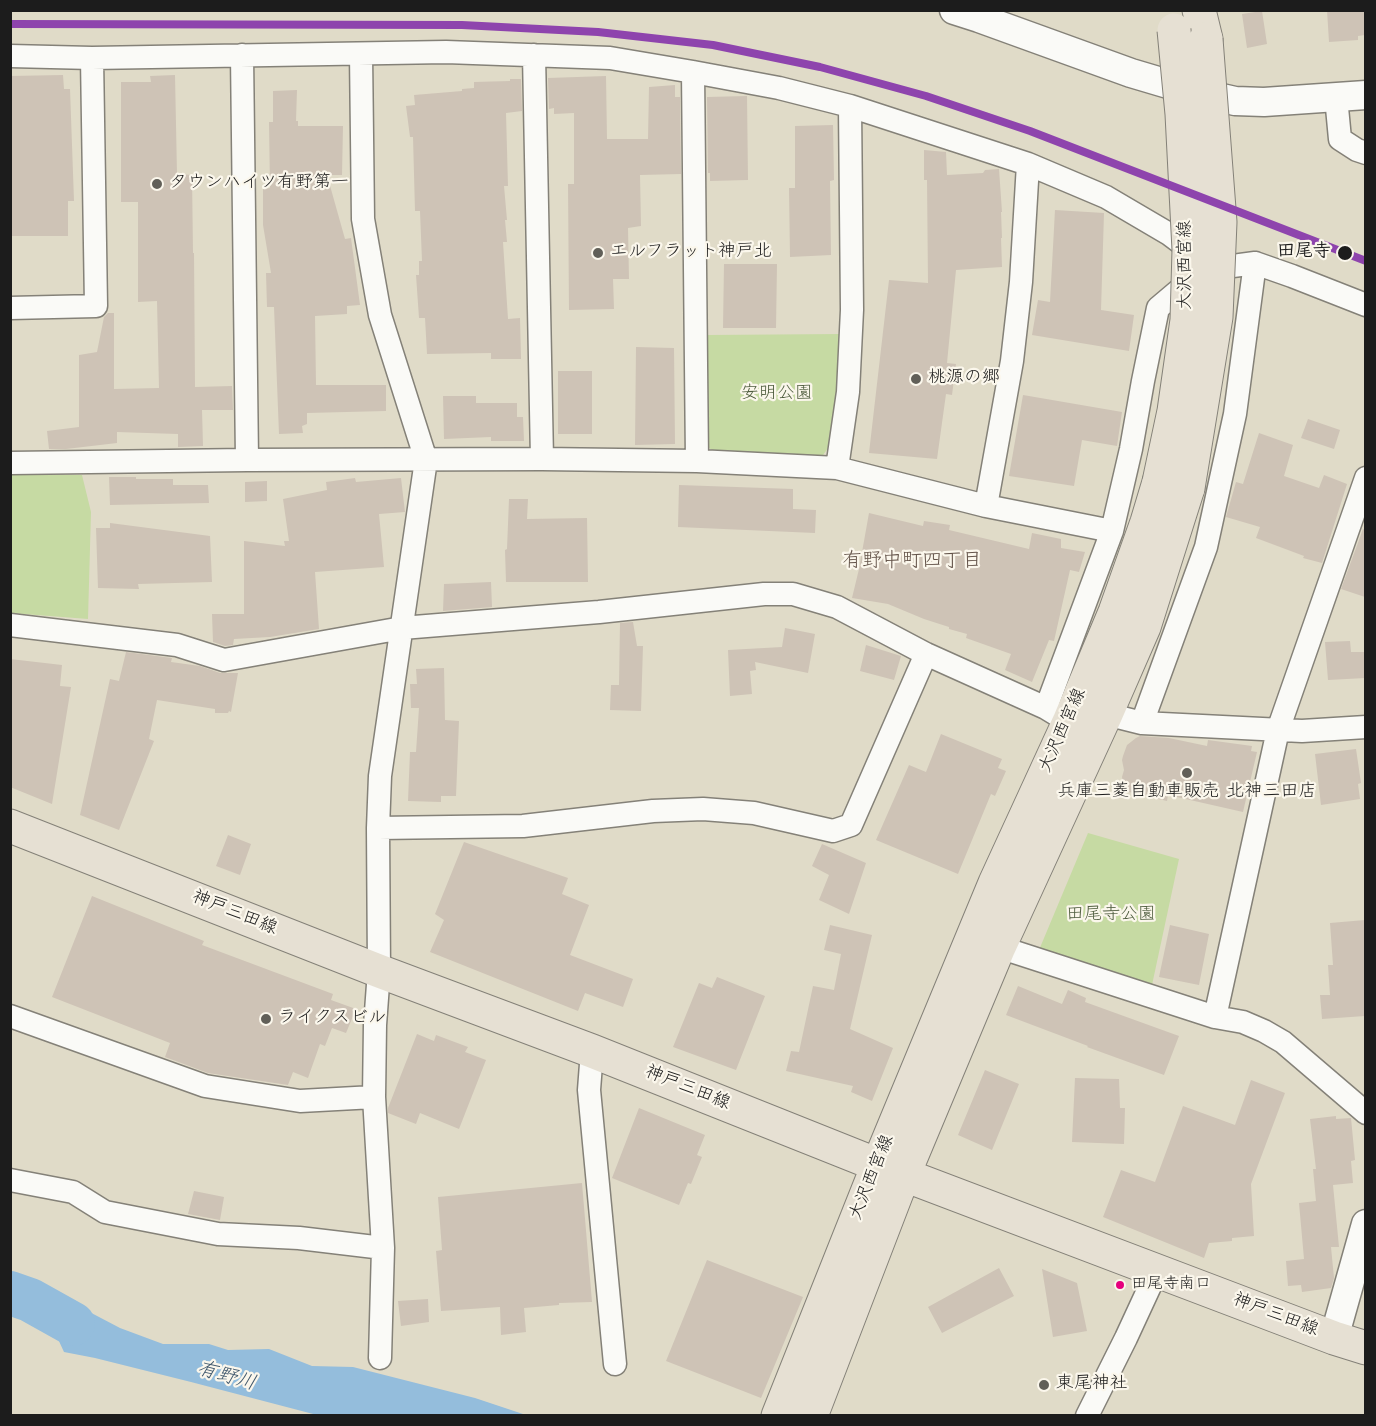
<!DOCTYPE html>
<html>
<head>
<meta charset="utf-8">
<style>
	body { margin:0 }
	#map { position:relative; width:1376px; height:1426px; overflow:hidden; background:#e0dbc8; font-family:Kalam,sans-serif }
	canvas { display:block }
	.frame { position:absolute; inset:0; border:12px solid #1c1c1c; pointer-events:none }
</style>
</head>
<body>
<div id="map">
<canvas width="1376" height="1426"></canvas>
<div class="frame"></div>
</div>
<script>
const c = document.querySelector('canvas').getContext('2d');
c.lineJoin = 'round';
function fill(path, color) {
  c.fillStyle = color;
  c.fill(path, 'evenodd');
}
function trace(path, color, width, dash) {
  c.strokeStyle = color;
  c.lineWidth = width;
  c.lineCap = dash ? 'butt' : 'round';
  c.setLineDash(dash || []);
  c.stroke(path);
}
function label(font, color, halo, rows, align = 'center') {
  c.font = font + ' Kalam,"Klee One",sans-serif';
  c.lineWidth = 4.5;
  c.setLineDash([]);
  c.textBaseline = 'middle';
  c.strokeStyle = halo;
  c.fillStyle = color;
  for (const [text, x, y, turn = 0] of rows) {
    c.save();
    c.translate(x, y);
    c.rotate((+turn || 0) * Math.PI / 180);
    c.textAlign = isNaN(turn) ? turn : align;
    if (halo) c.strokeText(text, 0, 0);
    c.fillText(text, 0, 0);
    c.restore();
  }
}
fill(new Path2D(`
	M841 334 837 422 833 441 821 458 718 455 707 446 706 335Z
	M11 474 82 475 91 512 88 619 11 613Z
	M1088 833 1179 859 1152 985 1039 950Z`), '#c6daa3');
fill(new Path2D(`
	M26 1284 57 1292 59 1296 120 1328 163 1344H209L228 1350 269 1349 312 1366 353 1367 475 1398 526 1415H317L191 1382 95 1358 64 1352 58 1339 42 1327 15 1313Z`), '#94bddc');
trace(new Path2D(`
	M10 1293 30 1300 73 1324`), '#94bddc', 44);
fill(new Path2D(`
	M1327 10H1365V35L1358 36V40L1329 42Z
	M1262 11 1267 44 1247 48 1242 14Z
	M63 75 64 89H70L74 201H68V236H10V76Z
	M175 75 177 174 192 175 193 253H194L195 387 232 386 233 410H202L203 446 178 447V434L117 432V443L66 449H49L47 431 79 427V355L97 352 104 317 108 313H114V389L159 388 157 301 138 302V202H121V82H151L150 76Z
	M606 76 607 139H648L649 87 675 85V97H680L681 174 640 175 641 226 628 228 629 279H613L614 309 569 310 568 184H574V113L554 114V108L549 109 548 78Z
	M510 79H521L522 111 506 113 508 186H504L507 220H505L507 242H503L508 319 520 318 521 359H491V353L427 354 425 318H419L416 275H419V261H422L420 211H415L413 137H410L406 106 415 105 414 95 462 91V89L474 88V82L510 81Z
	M297 90 296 121H298V126H343L342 175H327L345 239 351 238 360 305 347 306V314L315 316 316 385H386V411L307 413V424L302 426 303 433 279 434 274 307H267L266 273H271L263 225V189L270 188 269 122H273V91Z
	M747 96 748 180 710 181V173H708L707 97Z
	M833 125 834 180 830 181 831 255 790 257 789 188H795V126Z
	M924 150 946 152 947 175 983 173 985 170 999 169 1002 212H1001L1002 238H1001L1002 267 956 270 947 363 956 364 952 395 946 394 937 459 869 453 889 280 928 283 927 180H924Z
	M1055 210 1104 213 1101 310 1134 315 1129 351 1032 335 1038 300 1050 302Z
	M724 264H777L776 328H723Z
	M636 347 674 348 675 444 635 445Z
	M558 371H592V434H558Z
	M1023 395 1122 412 1117 446 1082 440 1074 486 1009 476Z
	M443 396H476V403H517V417H523L524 441H491V437L444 439Z
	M1308 419 1340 430 1334 449 1301 438Z
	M1259 433 1293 445 1284 476 1319 488 1324 475 1347 484 1322 563 1303 558 1304 556 1256 538 1260 527 1226 517 1236 482 1243 484Z
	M109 477H136V479H173V485H208L209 503 110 505Z
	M355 478 356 482 401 478 405 512 379 514 384 567 315 572 319 629 270 637 234 639 233 645 225 646 213 642 212 614H244V541L285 546 284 541H289L283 499 327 490 326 482Z
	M267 481V501L245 502V482Z
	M679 485 793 489V509L816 510 815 533 678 527Z
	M509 499H528L527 519 587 518 588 582H506L505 550 507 549Z
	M869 513 923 526 924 521 950 525 949 530 1029 549 1032 533 1061 539V548L1085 552 1079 572 1070 570 1054 641 1049 640 1032 682 1005 670 1011 654 966 638 967 634 949 629V627L924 619 888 604 852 598 859 569Z
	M110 523 210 536 212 582 138 584 139 589 98 588 96 528H110Z
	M1363 529 1365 530V597L1341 589Z
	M491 582 492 607 443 611 444 584Z
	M633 622 637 646H643L641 711 610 710 611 685H619L620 623Z
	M785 628 815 634 808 673 755 662 756 670 750 671 752 694 730 696 728 650 782 647Z
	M1350 641 1351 652H1365V678L1328 680 1325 642Z
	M866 645 901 656 894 680 860 671Z
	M126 652 172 658 171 662 200 666 220 673H238L231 712 229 711 228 713H215V709L157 700 149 739 154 741 119 830 80 815 110 679 119 681Z
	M10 659 62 665 60 686 71 687 52 804 10 787Z
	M444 668 445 720 459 721 456 796H441V802L408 801 410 752H416L419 708H411L410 684H417L416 669Z
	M941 734 1002 759 998 768 1006 771 995 796 991 794 958 874 876 840 909 765 926 772Z
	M1140 736 1169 738 1207 746 1208 740 1252 746 1251 751 1257 752 1243 812 1168 795 1167 801 1125 791 1122 777 1124 770 1122 760 1123 756 1127 745 1136 738Z
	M1356 749 1361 783 1358 784 1360 799 1321 805 1315 754Z
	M228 835 251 844 240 875 216 866Z
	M464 842 568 878 562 894 589 905 570 955 633 979 623 1007 585 993 578 1011 430 952 444 920 435 914Z
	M822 844 866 863 849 914 819 900 829 875 812 866Z
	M92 896 204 941 202 945 333 994 331 1000 356 1009 346 1033 332 1028 325 1046 320 1044 308 1078 293 1072 288 1085 208 1073 165 1057 170 1043 52 997Z
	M1365 920V1016L1322 1019 1320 995H1330L1328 965H1333L1330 923Z
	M830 925 872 935 850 1029 893 1048 872 1101 851 1092 853 1086 786 1071 791 1051 799 1052 813 986 834 990 841 954 824 950Z
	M1170 925 1209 934 1199 985 1159 977Z
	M717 977 765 996 736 1070 673 1047 699 983 712 988Z
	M1018 986 1062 1004 1068 990 1086 998 1085 1002 1179 1036 1164 1075 1087 1047 1088 1046 1006 1015Z
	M417 1034 434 1041 436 1035 468 1047 465 1052 486 1060 459 1129 420 1113 416 1124 388 1113V1108Z
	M985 1070 1019 1084 992 1150 958 1135Z
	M1075 1078 1119 1079 1120 1108H1125L1124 1144 1072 1142Z
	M1251 1080 1285 1093 1251 1184 1254 1236 1232 1238V1241L1209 1243 1204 1258 1103 1217 1121 1170 1155 1182 1183 1106 1235 1125Z
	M639 1108 705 1135 697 1155 702 1157 691 1184 688 1183 679 1205 612 1178Z
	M1336 1116V1119L1351 1118 1355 1160 1351 1161 1353 1183 1333 1185 1339 1247H1331L1334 1278 1331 1288 1302 1292 1301 1285 1288 1286 1286 1261 1304 1259 1299 1203 1316 1201 1313 1169H1316L1310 1119Z
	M582 1183 592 1302 559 1303V1305L524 1308 526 1332 501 1335 500 1307 441 1311 436 1251 442 1250 438 1197Z
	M194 1191 224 1197 220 1220 188 1214Z
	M707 1260 803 1297 761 1398 666 1361Z
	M999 1268 1014 1296 942 1333 928 1307Z
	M1042 1269 1077 1283 1087 1331 1053 1337Z
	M428 1299 429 1322 401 1326 398 1301Z`), '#cec3b6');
const minor = new Path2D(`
	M361 54 363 219 380 315 426 460 380 776 378 828 379 971 375 1025 374 1097 383 1248 380 1358
	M242 55 247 460
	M534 55 542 459
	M10 56 92 58 446 52 610 58 693 72 779 88 850 106 1028 164 1106 197 1169 234 1185 246 1193 256
	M693 72 697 461
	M1336 97 1340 139 1357 150 1366 153
	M10 308 96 306 92 58
	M10 463 247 460 542 459 697 461 837 468 986 506 1112 531
	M837 468 848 392 852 310 850 106
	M986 506 1012 361 1021 282 1028 164
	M10 625 177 645 224 660 402 628 599 612 764 594H793L837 607 926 654 1046 708 1069 722
	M1046 708 1112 531 1131 449 1143 381 1158 308 1203 270 1255 263 1292 276 1366 305
	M1106 714 1142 723 1302 731 1366 727
	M1142 723 1206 547 1235 414 1255 263
	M378 828 523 826 653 811 703 809 754 813 833 831 851 825 926 654
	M999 947 1215 1017 1243 1022 1264 1031 1283 1042 1366 1113
	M10 1016 205 1086 300 1101 374 1097
	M1215 1017 1278 730 1366 478
	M592 1051 589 1090 615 1364
	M10 1180 73 1192 105 1212 218 1234 299 1238 383 1248
	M1087 1416 1126 1338 1157 1271`);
const tertiary = new Path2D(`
	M954 10 979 18 1131 73 1195 92 1235 101 1264 102 1366 95
	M1334 1338 1366 1224`);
const primary = new Path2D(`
	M1199 10 1206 39
	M10 826 379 971 592 1051 878 1165 1334 1338 1366 1348
	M778 1416 878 1165 995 883 1069 722 1115 612 1147 522 1159 482
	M811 1416 904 1174 999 947 1106 714 1144 627 1188 488`);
trace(minor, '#848178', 25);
trace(tertiary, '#848178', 31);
trace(primary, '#848178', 35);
trace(minor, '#fafaf7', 22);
trace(tertiary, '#fafaf7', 28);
trace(primary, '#e6e0d3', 33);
const primaryBridge = new Path2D(`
	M1159 482 1174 411 1187 320 1189 250 1182 114 1174 30
	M1188 488 1216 317 1220 222 1206 39`);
trace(primaryBridge, '#848178', 35, []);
trace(primaryBridge, '#e6e0d3', 33);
trace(new Path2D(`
	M10 24 462 25 598 32 713 45 820 67 926 96 1030 131 1366 261`), '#8e44ad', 8);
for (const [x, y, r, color] of [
	[157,184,6,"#615f58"],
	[598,253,6,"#615f58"],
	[1345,253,8,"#1c1c1c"],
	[916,379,6,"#615f58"],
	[1187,773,6,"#615f58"],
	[266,1019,6,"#615f58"],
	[1120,1285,5,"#e5007d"],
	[1044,1385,6,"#615f58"]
]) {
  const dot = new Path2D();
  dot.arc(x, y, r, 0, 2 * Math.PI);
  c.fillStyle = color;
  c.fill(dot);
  trace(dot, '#fbf7ec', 2);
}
label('16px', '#1c1c1c', '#fbf7ec', [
	["田尾寺南口",1131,1285]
], 'left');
label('18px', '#1c1c1c', '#fbf7ec', [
	["タウンハイツ有野第一",169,184],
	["エルフラット神戸北",610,253],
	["桃源の郷",928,379],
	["兵庫三菱自動車販売 北神三田店",1187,793,"center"],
	["ライクスビル",278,1019],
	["東尾神社",1056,1385]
], 'left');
label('bold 18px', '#1c1c1c', '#fbf7ec', [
	["田尾寺",1331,253]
], 'right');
label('18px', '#1c1c1c', '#fbf7ec', [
	["大沢西宮線",1187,265,-90],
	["大沢西宮線",1064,731,-66],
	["神戸三田線",234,914,22],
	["神戸三田線",687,1089,22],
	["大沢西宮線",873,1178,-68],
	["神戸三田線",1275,1316,21]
]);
label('18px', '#505e40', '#fbf7ec', [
	["安明公園",777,395],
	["田尾寺公園",1111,916]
]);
label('20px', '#625248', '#fbf7ec', [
	["有野中町四丁目",912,563]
]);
label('italic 20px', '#3f576c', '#fbf7ec', [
	["有野川",226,1378,16]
]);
</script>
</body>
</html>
